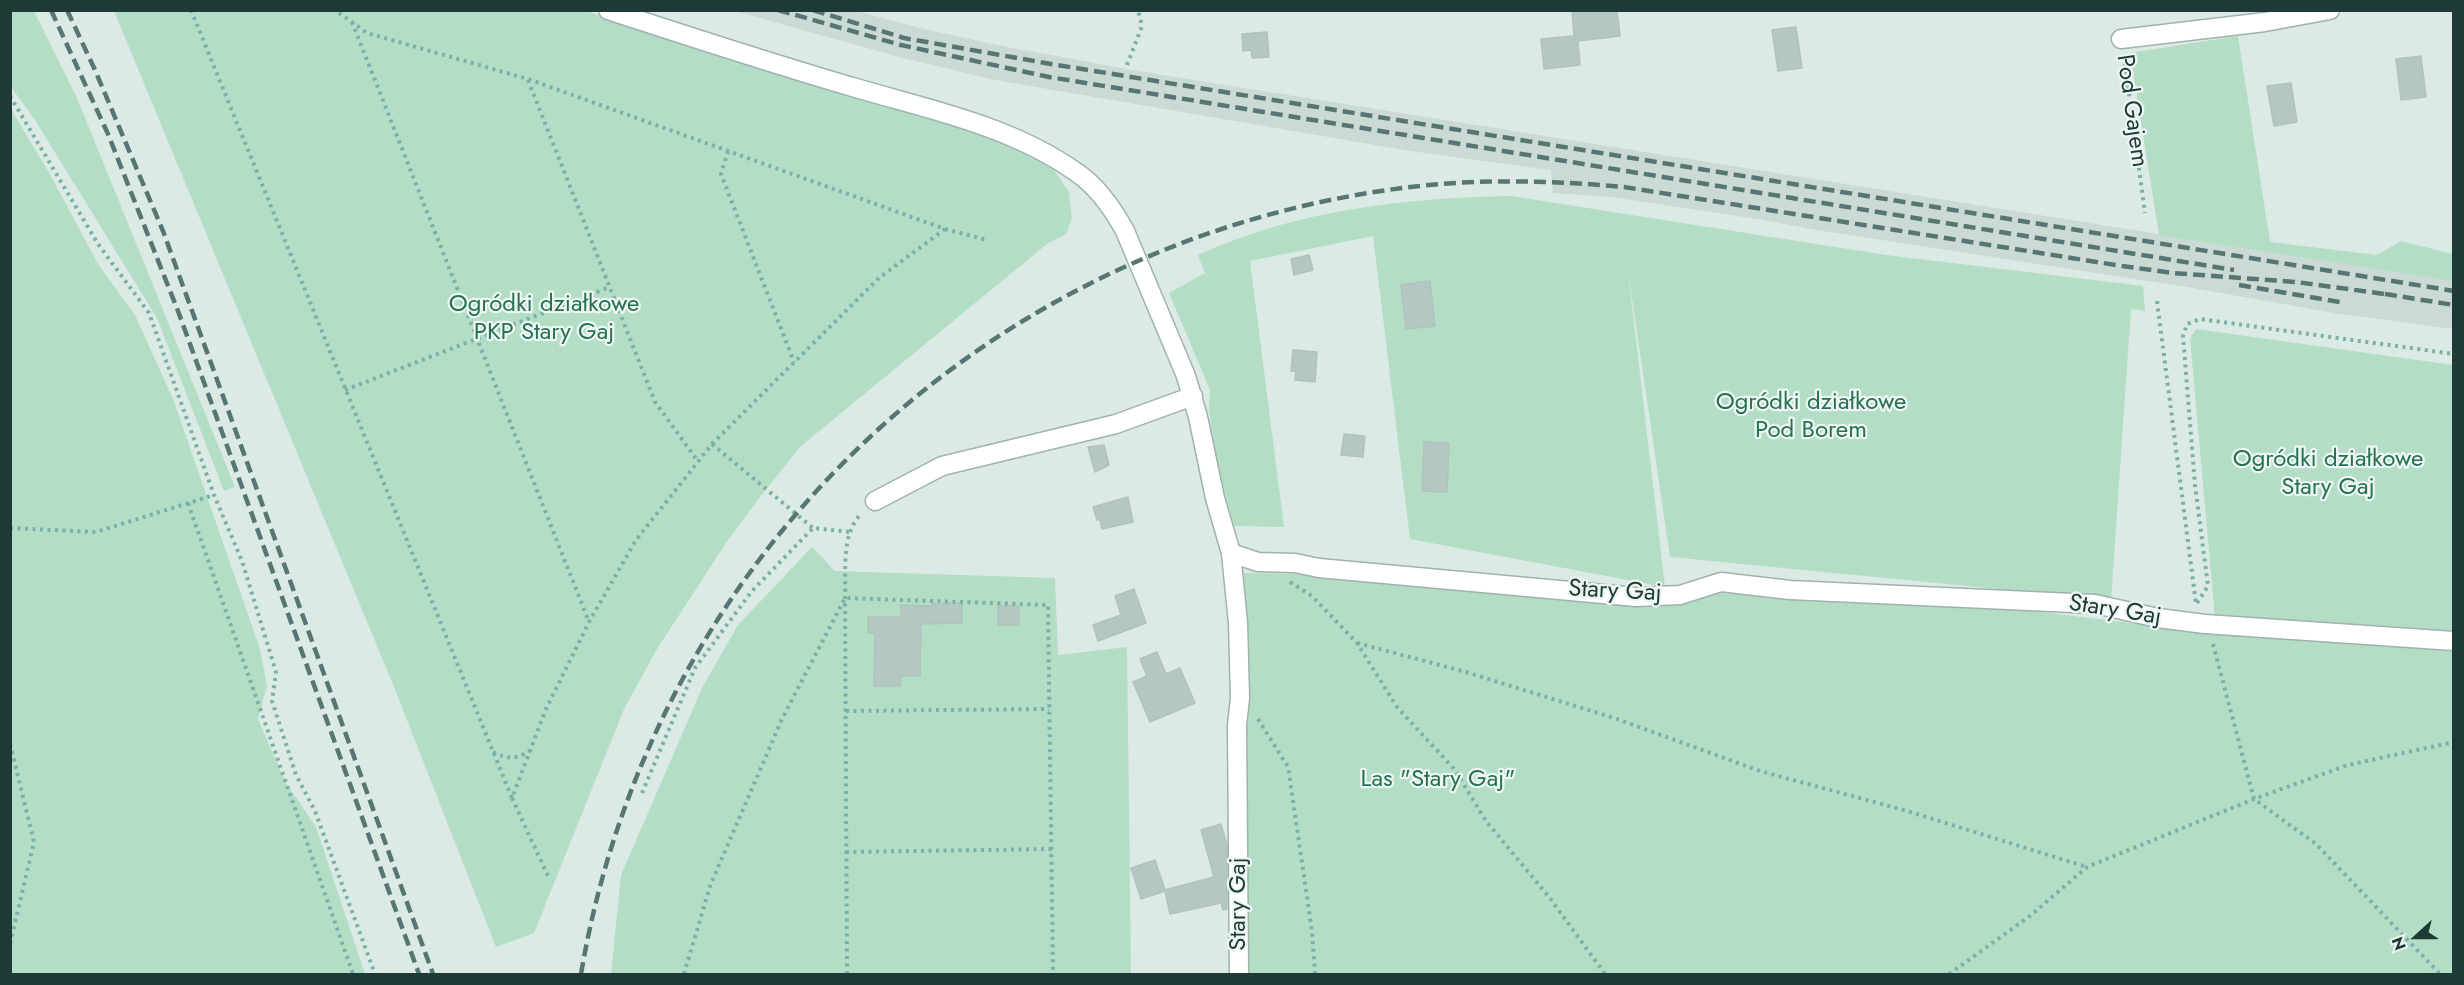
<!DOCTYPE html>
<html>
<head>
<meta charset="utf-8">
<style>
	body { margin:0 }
	#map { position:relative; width:2464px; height:985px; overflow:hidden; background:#dceae6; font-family:Jost,sans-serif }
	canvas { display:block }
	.frame { position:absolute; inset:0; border:12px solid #1d3a37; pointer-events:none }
	.north { position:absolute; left:2386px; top:907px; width:60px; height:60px; -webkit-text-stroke:4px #edf6f3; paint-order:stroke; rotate:249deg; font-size:16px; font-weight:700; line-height:24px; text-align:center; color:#1d3a37 }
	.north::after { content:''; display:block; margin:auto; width:21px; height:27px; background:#1d3a37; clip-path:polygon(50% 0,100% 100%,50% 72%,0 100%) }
</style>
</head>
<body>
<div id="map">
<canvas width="2464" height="985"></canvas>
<div class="frame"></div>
<div class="north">N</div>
</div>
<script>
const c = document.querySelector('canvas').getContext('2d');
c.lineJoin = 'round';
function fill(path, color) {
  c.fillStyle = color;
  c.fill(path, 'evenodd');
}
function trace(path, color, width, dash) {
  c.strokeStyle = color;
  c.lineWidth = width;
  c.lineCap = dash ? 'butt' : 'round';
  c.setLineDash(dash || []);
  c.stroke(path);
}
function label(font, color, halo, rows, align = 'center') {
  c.font = font + ' Jost,sans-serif';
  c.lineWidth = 4.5;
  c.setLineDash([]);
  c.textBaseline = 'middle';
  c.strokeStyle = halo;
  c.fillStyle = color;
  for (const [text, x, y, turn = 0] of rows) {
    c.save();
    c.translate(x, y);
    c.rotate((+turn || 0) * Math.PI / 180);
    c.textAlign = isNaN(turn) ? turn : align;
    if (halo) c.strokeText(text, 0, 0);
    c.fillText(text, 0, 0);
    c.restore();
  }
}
fill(new Path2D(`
	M735 11H856L920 28 997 45 1138 71 2453 281V329L2334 313 2187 287 1817 230 1757 219 1612 197 1553 193 1551 170 1410 151 995 80 899 57Z`), '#cbdad5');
fill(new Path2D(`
	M11 10 34 11 77 98 235 487 224 491 157 318 35 120 11 87Z
	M114 11H586L704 49 972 130 1031 154 1051 166 1069 192 1072 218 1066 234 1047 244 801 446 760 497 728 540 657 649 624 709 534 933 496 947 394 687Z
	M2238 36 2270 242 2377 255 2401 241 2453 254V281L2159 235 2130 53Z
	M11 109 51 176 98 264 135 315 173 399 260 649 267 686 258 719 286 783 316 827 365 974H11Z
	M1511 196 1886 255 2143 286 2145 311 2131 309 2111 600 1670 557 1628 271 1665 587 1410 539 1373 236 1250 261 1284 527 1234 526 1216 459 1209 411 1210 390 1169 293 1205 273 1198 255C1296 210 1404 198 1511 196Z
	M2196 329 2453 365V632L2215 618 2190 339Z
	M812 547 835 571 1055 578 1058 655 1127 647 1131 974H611L621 875 703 686 738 625Z
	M1244 573 1314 574 1689 599 1717 593 2000 607 2196 631 2453 645V974H1235L1245 624Z`), '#b3ddc5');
const building = new Path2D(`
	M1572 10H1617L1620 36 1578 41 1580 65 1544 69 1541 39 1574 36Z
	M1796 27 1802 68 1778 71 1772 30Z
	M1267 32 1269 57 1252 58 1251 50 1243 51 1242 34Z
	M2421 56 2426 97 2401 100 2396 59Z
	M2291 83 2297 122 2274 126 2267 86Z
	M1309 255 1313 270 1294 275 1291 259Z
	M1430 281 1435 326 1406 329 1401 285Z
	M1293 350 1317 352 1315 382 1295 380 1296 371H1291Z
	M1344 434 1365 436 1363 457 1341 455Z
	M1424 442 1449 443 1447 492 1422 491Z
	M1104 445 1109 465 1095 472 1088 447Z
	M1128 497 1133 522 1102 529 1100 520H1097L1093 507Z
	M1134 589 1146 623 1098 641 1093 625 1121 615 1115 596Z
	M962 603V623L921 624 920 676H900V686H874L875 633H868V617H901V605L932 606V604Z
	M998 606H1019V625H998Z
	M1157 652 1166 674 1180 668 1195 703 1150 722 1133 682 1147 676 1140 659Z
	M1221 824 1227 845V909L1223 910 1221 903 1170 914 1165 891 1141 899 1131 868 1155 860 1165 890 1214 877 1201 830Z`);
fill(building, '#b5c7c2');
trace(building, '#afc3be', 1.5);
const minor = new Path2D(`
	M608 10C691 37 773 64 856 88 931 110 1011 126 1076 172 1097 186 1113 209 1125 231L1186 376 1198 417 1215 498 1231 553 1238 623 1240 698 1237 725 1239 974
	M2121 39 2265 22 2330 10
	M875 501 942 466 1116 424 1193 396
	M1231 553 1258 562 1295 563 1319 568 1636 597 1680 595 1721 582 1790 590 2095 604 2158 618 2205 624 2454 641`);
trace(minor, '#9fb2ae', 21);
trace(new Path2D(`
	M191 10 512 798 546 709 589 622 636 540 712 444 879 278 945 229 528 79 367 33 335 10
	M352 22 589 622
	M2124 56 2145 213
	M1127 65 1142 26 1138 10
	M528 80 655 402 697 460
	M10 96 98 244 149 313 214 495 242 561 276 672 272 701 296 775 315 811 375 974
	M728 151 721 174 794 362
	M945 229 987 240
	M2157 301 2196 604
	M345 390 610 287
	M712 444 813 528
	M188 503 353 974
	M10 528 96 532 214 495
	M1290 582 1312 596 1357 643 1397 707 1455 770 1486 821 1549 897 1605 974
	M2197 603 2208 586 2195 485 2183 336 2187 324 2200 319 2454 354
	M1357 643 1466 672 1617 719 1760 771 1907 811 2087 867
	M2213 644 2254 799 2316 844 2440 974
	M846 711 1049 709
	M1258 719 1288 767 1312 931 1315 974
	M10 744 34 842 10 944
	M493 752C508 759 515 760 529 751
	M642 793 695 668 752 591 813 528 850 532
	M512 798 548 876
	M846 852 1052 849
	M684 974 710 886 782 719 845 598 1048 605 1053 974
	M847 974 845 598C846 571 841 534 861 514
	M1949 974 2030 916 2087 867 2254 799 2348 765 2454 742`), '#7ab0a8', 4, [3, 4.5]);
trace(minor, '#fff', 18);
trace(new Path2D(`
	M51 10 108 134 178 311 419 974
	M67 10 95 70 163 231 433 974
	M778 10 901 45 1049 77 2234 270
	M813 10 904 38 1051 64 2454 291
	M2239 285 2340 302
	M2385 294 2454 305
	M581 974C653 549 999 228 1429 185 1493 179 1559 181 1624 187L2122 266 2173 273 2296 282 2392 295`), '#577673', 4.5, [12, 6]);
label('24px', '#1d3a37', '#edf6f3', [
	["Pod Gajem",2131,111,82],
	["Stary Gaj",1615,592,3],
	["Stary Gaj",2115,611,9],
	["Stary Gaj",1239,904,-90]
]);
label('24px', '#267250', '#edf6f3', [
	["Ogródki działkowe",544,305],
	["PKP Stary Gaj",544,333],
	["Ogródki działkowe",1811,403],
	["Pod Borem",1811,431],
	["Ogródki działkowe",2328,460],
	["Stary Gaj",2328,488],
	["Las \"Stary Gaj\"",1438,780]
]);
</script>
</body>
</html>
